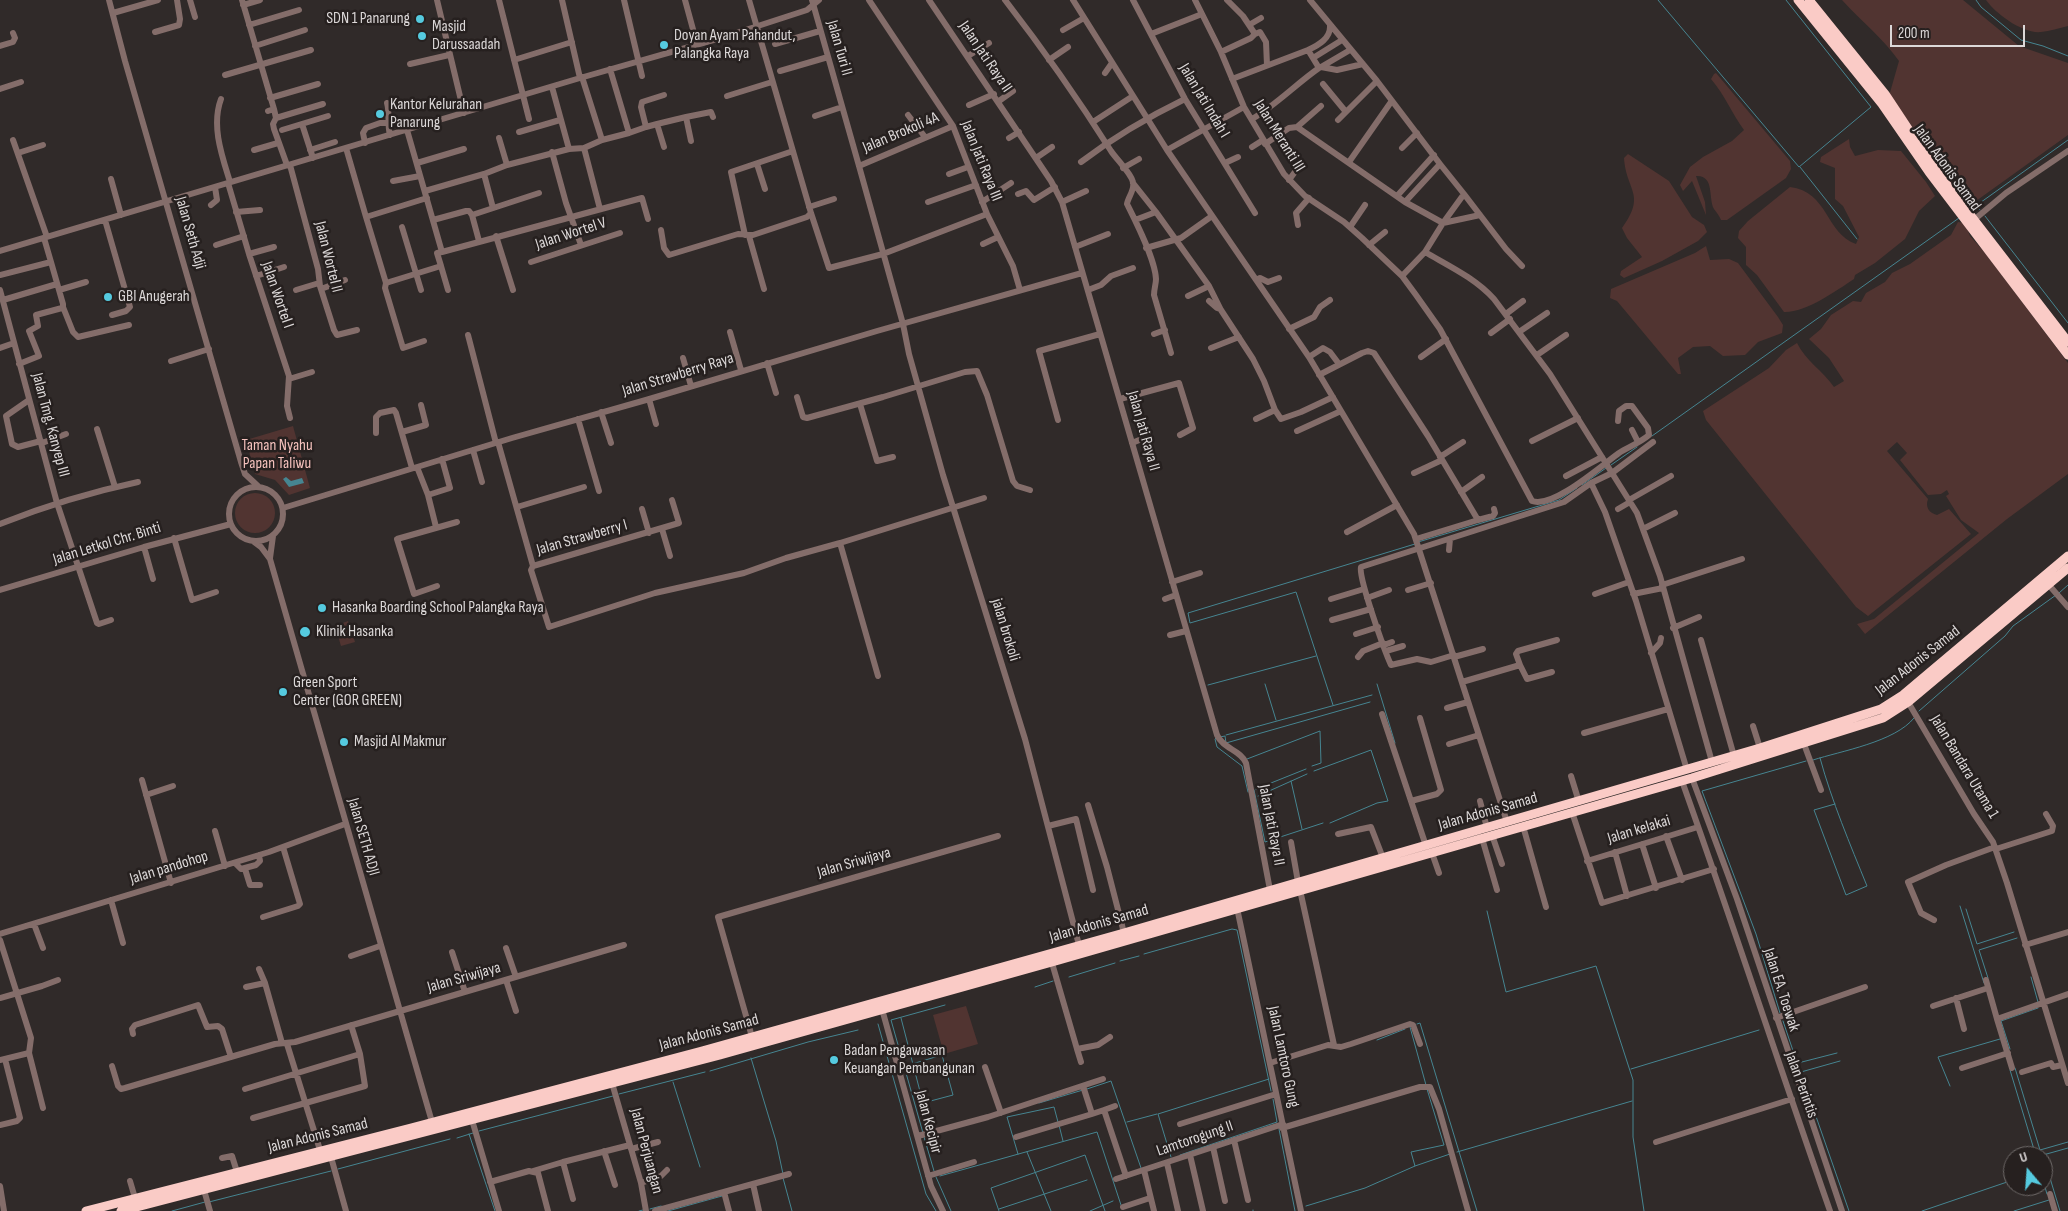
<!DOCTYPE html>
<html>
<head>
<meta charset="utf-8">
<style>
	body { margin:0 }
	#map { position:relative; width:2068px; height:1211px; overflow:hidden; background:#302a29; font-family:"Sofia Sans Condensed",sans-serif }
	canvas { display:block }
	.north { position:absolute; left:2003px; top:1146px; width:50px; height:50px; box-sizing:border-box; background:#26201f; border:1px solid #6f6a69; border-radius:50%; rotate:342deg; font-size:14px; font-weight:700; line-height:20px; text-align:center; color:#dcd8d8 }
	.north::after { content:''; display:block; margin:auto; width:18px; height:22px; background:#55cadf; clip-path:polygon(50% 0,100% 100%,50% 72%,0 100%) }
	.scale { position:absolute; left:1890px; top:25px; width:135px; height:22px; box-sizing:border-box; border:2px solid #dcd8d8; border-top:0; padding-left:6px; font-size:15px; line-height:18px; white-space:nowrap; color:#dcd8d8; -webkit-text-stroke:4px #26201f; paint-order:stroke }
</style>
</head>
<body>
<div id="map">
<canvas width="2068" height="1211"></canvas>
<div class="north">U</div>
<div class="scale">200 m</div>
</div>
<script>
const c = document.querySelector('canvas').getContext('2d');
c.lineJoin = 'round';
function fill(path, color) {
  c.fillStyle = color;
  c.fill(path, 'evenodd');
}
function trace(path, color, width, dash) {
  c.strokeStyle = color;
  c.lineWidth = width;
  c.lineCap = dash ? 'butt' : 'round';
  c.setLineDash(dash || []);
  c.stroke(path);
}
function label(font, color, halo, rows, align = 'center') {
  c.font = font + ' "Sofia Sans Condensed",sans-serif';
  c.lineWidth = 5;
  c.setLineDash([]);
  c.textBaseline = 'middle';
  c.strokeStyle = halo;
  c.fillStyle = color;
  for (const [text, x, y, turn = 0] of rows) {
    c.save();
    c.translate(x, y);
    c.rotate((+turn || 0) * Math.PI / 180);
    c.textAlign = isNaN(turn) ? turn : align;
    if (halo) c.strokeText(text, 0, 0);
    c.fillText(text, 0, 0);
    c.restore();
  }
}
fill(new Path2D(`
	M1842 0H1963L2019 46 2068 63V135L1969 206 1930 156 1915 130 1889 96 1899 61C1883 38 1861 21 1842 0Z
	M1986 0H2068V26C2059 28 2050 31 2041 32 2023 34 1996 14 1986 0Z
	M1716 73 1790 161 1791 169 1786 178 1727 220H1721C1719 215 1717 213 1714 209 1708 198 1715 175 1696 176L1705 202 1706 215 1692 181 1683 191 1680 185 1690 167 1703 157 1732 141 1744 130C1732 114 1725 95 1711 79L1714 74Z
	M1849 139 1850 147 1855 156 1878 150 1901 151 1926 182 1935 196 1919 211 1905 239 1875 263 1855 275 1854 279C1836 291 1805 313 1784 312L1757 275 1746 265V247L1738 238 1739 231 1748 221 1790 187C1828 191 1826 234 1856 244L1859 237 1843 206 1835 199V168L1820 162 1821 157Z
	M1628 154 1669 181 1692 217 1704 225 1707 232 1698 241 1662 261 1624 278 1620 275 1621 271 1642 257 1627 238 1622 228C1647 194 1626 191 1624 158Z
	M1958 222 1965 223 1970 236 1986 254 2068 363V474L2007 519 1865 634 1857 624 1874 619 1979 533 1961 520 1946 496 1949 494 1947 490 1941 494 1928 495 1900 460 1907 453 1897 442 1887 451 1928 499C1925 507 1929 513 1937 515L1949 509 1971 534 1868 616 1856 607 1706 420 1703 411 1769 368 1786 350 1797 343C1805 360 1823 371 1834 387L1844 381 1829 358 1809 339 1821 329 1831 315 1853 301 1861 302 1866 293 1885 282 1892 273 1910 264 1951 235Z
	M1706 246 1710 260 1729 259 1738 263 1778 317 1783 325 1782 333 1758 342 1745 355 1723 356 1710 346 1693 347 1678 358 1681 374H1678L1617 301 1610 298 1611 289 1695 253Z
	M293 426 310 488 289 495 275 480 255 474 246 440Z
	M235 513a20 20 0 1 1 40 0a20 20 0 1 1-40 0Z
	M348 621 355 642 341 646 335 626Z
	M966 1006 978 1044 944 1054 933 1015Z`), '#513431');
fill(new Path2D(`
	M286 477 291 481 302 478 304 483 289 487 283 479Z`), '#468591');
trace(new Path2D(`
	M1658 0 1799 167 1871 107 1786 0
	M1976 0 1981 7 2021 40 2043 46 2068 56
	M1800 167 1857 239
	M1976 205 1980 210
	M1970 210 2068 140
	M1985 216 2068 323
	M1652 436 1959 218
	M1611 465 1637 447
	M1582 485 1606 468
	M1418 542 1559 500 1577 488
	M2059 593 2068 585
	M1265 684 1276 720
	M1377 684 1395 743
	M1208 685 1316 656
	M1333 705 1296 592 1190 623 1188 613 1415 544
	M1919 711 2005 636 2013 626 2056 595
	M1226 735 1372 695
	M1220 737 1225 736 1226 743 1370 702
	M1216 738 1215 739 1217 747 1242 766 1248 792
	M1820 758C1832 802 1850 844 1867 886L1846 895 1814 810 1835 804
	M1247 759 1320 731 1321 763 1312 766
	M1813 760C1841 751 1895 742 1914 718
	M1314 771 1371 750 1388 801 1377 803 1330 823
	M1291 781 1302 829
	M1256 789 1306 769
	M1254 790 1265 842 1323 823
	M1258 796 1307 774
	M1960 906 1984 983
	M1966 909 1977 944 2014 932
	M1487 911 1506 992 1596 966 1633 1080V1137L1644 1211
	M1144 954 1232 929 1237 930 1271 1091
	M1120 961 1139 956
	M1069 977 1115 963
	M2031 977 2038 1002
	M1988 978 1979 950 2017 938
	M1035 987 1053 981
	M1780 1013 1756 934 1702 791 1806 761
	M901 1018 923 1103 953 1095 942 1055 912 1064
	M1783 1021 1809 1098
	M878 1024 926 1194 936 1211
	M1417 1024 1420 1023 1477 1211
	M1410 1027 1426 1085
	M1377 1040 1405 1029
	M2010 1049 2001 1021 2038 1008
	M751 1058 776 1141 783 1174
	M1798 1063 1837 1053
	M2015 1068 2040 1150 2068 1142
	M1631 1069 1759 1030
	M2010 1070 2036 1156
	M710 1071 808 1042 858 1030
	M1801 1072 1840 1061
	M673 1082 700 1167
	M1950 1086 1938 1057 2000 1039
	M1087 1089 1111 1081 1141 1168
	M619 1094 705 1072
	M1039 1103 1083 1090
	M1812 1105 1849 1211
	M1127 1122 1157 1114
	M1059 1125 1063 1141
	M1279 1129 1295 1211
	M479 1131 613 1096
	M923 1133 891 1020 945 1005
	M469 1134 495 1211
	M924 1137 934 1171
	M457 1138 473 1133
	M1027 1152 1051 1211
	M1457 1152 1632 1101
	M1018 1154 1007 1117 1054 1107 1058 1122
	M1180 1155 1277 1122 1273 1099
	M1171 1157 1158 1114 1269 1079
	M1415 1166 1450 1154
	M338 1169 450 1139
	M940 1176 1097 1132 1121 1205
	M936 1177 951 1211
	M783 1178 792 1211
	M2043 1180 2047 1194
	M209 1202 331 1171
	M1306 1206 1365 1188 1415 1166 1411 1152 1444 1145 1427 1089
	M650 1209 661 1206
	M999 1209 1087 1180
	M1253 1210V1211
	M172 1211 205 1202
	M639 1211 643 1210
	M668 1211 722 1196
	M999 1211 991 1188 1085 1155 1105 1211
	M1090 1211 1113 1201
	M1922 1211 2013 1180
	M2014 1211 2049 1200
	M2060 1211 2043 1155 2068 1148`), '#468591', 1);
trace(new Path2D(`
	M109 0 125 61 241 462 245 474 259 487
	M190 0 195 17
	M242 0 274 109 268 111
	M437 0 464 113
	M499 0 529 119
	M562 0 580 78
	M624 0 642 76
	M685 0 697 44
	M749 0 811 213 829 268 883 254 987 214
	M812 0 859 166 903 324 909 354 943 475 1025 739 1079 945
	M869 0 953 126 987 214 1013 266 1020 290
	M929 0 1051 181 1062 202 1217 735C1223 749 1241 750 1246 763L1270 890
	M1005 0C1043 49 1078 99 1111 151 1117 160 1131 173 1133 182 1135 190 1128 197 1127 204 1136 222 1155 259 1156 279 1156 284 1154 289 1154 295L1171 353
	M1073 0 1167 150 1309 357 1414 534 1507 822
	M1133 0 1185 99 1255 213
	M1195 0 1221 52 1244 107 1284 174 1305 196 1344 222 1362 238 1402 276 1416 295 1440 329 1532 501C1553 509 1602 465 1619 453 1629 447 1641 442 1649 435L1648 428 1632 406H1626L1619 411 1618 421
	M1310 0 1377 81 1440 164
	M243 5 260 0
	M113 13 158 0
	M249 25 299 10
	M1249 25 1261 18
	M1063 30 1084 18
	M155 32 179 25 180 19 177 0
	M1151 34 1202 14
	M1255 34 1260 32 1266 42 1267 65
	M775 44 820 31
	M0 46 13 42 15 38 13 33
	M255 46 305 30
	M1308 50C1319 45 1331 38 1330 25
	M1221 52 1251 38 1255 34 1243 16 1227 0
	M968 56 989 43
	M1313 58 1342 40
	M514 60 572 42
	M1049 60 1068 47
	M410 64 449 55
	M1321 67 1337 70 1363 64
	M1321 67 1350 50
	M780 71 828 57
	M1105 73 1112 63
	M225 75 311 50
	M582 77 602 140 629 133 610 69
	M1232 79 1308 50 1319 68C1296 84 1276 105 1252 119
	M1323 84 1346 112 1377 81
	M0 89 21 82
	M727 96 772 82
	M270 98 318 84
	M221 99C211 126 222 156 230 182
	M999 101 1013 91
	M387 103C390 114 387 124 390 135
	M969 105 994 94
	M274 109 276 118 273 124 274 129 287 165
	M908 115 925 137
	M815 116 842 107
	M686 117 711 112 713 117
	M276 118 323 104
	M1338 120 1346 112
	M1093 122 1133 96
	M302 124 313 158
	M657 124 686 117 691 141
	M646 127 657 124 664 147
	M1297 127 1321 106
	M282 130 328 116
	M407 130 442 252 437 253 441 266 386 283 366 217 427 198
	M519 132 560 120
	M629 133 646 127 641 107 642 102 664 95
	M1009 138 1019 132
	M13 140 47 237
	M365 143 363 133 366 128 380 123H387
	M1265 144 1289 128 1297 127 1405 202 1440 164 1464 194 1443 223 1425 252 1402 276
	M1252 147 1263 140
	M346 148 366 217
	M584 148 600 209
	M1402 148 1417 133
	M569 149 584 148 602 140
	M254 150 278 143
	M310 150 335 142
	M1167 150 1244 107
	M552 152 566 203 581 245
	M18 153 43 145
	M1036 158 1052 147
	M1081 162C1114 137 1148 117 1185 99
	M1349 162 1391 102
	M417 163 464 149
	M1225 163 1238 157
	M757 164 765 189
	M290 165 318 269 320 286 334 330 337 335 357 330
	M507 165 569 149 552 87
	M859 166 953 126
	M1123 168 1139 159
	M484 174 493 208
	M949 174 968 167
	M111 179 121 215
	M1289 180 1300 165
	M393 181 420 176
	M228 183 249 254 289 376 287 406 290 418
	M1133 183 1156 212
	M425 191 484 174 507 165 499 138
	M1018 194 1026 191 1034 200 1055 187
	M1464 194 1506 249 1522 266
	M1397 196 1434 155
	M928 202 976 185
	M982 202 1011 183
	M1062 202 1086 191
	M1405 202 1443 223 1480 215
	M211 205 217 200 215 187
	M809 207 834 199
	M236 212 260 210
	M1975 219 2006 193 2068 151
	M105 220 130 307 126 311 112 315
	M433 220 466 211H469L472 215
	M1135 220 1156 212 1209 286 1221 310 1253 359 1264 381 1275 410 1281 419 1301 412 1333 397
	M1298 225 1296 213 1309 198
	M402 227 421 290
	M1350 227 1365 205
	M661 230 664 248 669 255 738 234 753 235 807 217 811 213
	M745 235 731 172 793 151
	M496 236 513 290
	M749 236 764 289
	M44 238 51 262
	M479 241 472 215 539 193
	M983 244 998 237
	M216 245 244 236
	M1369 245 1385 232
	M1075 247 1108 234
	M1146 248 1181 238 1212 216
	M0 251 580 78 724 37 807 10 819 0
	M442 252 642 198 648 219
	M1425 252C1449 266 1475 278 1494 299L1550 374 1637 513 1660 576 1712 762
	M249 254 274 247
	M531 262 620 233
	M441 266 448 290
	M0 275 51 262 63 304V307L62 308 36 315 38 326 29 331 39 356 19 364
	M256 276 284 267
	M1256 280 1260 278 1268 282 1279 278
	M386 283 385 288 403 348 424 341
	M321 289 345 280
	M0 290 57 503 97 623 99 624 111 620
	M59 290 86 282
	M296 290 319 283
	M1088 290 1101 285 1111 276 1133 268
	M1188 296 1209 286
	M3 300 57 284
	M1209 301 1217 308 1220 309
	M63 307 73 332 78 337 129 325
	M1506 314 1523 301
	M1289 329 1314 317 1320 307 1330 300
	M730 332 741 370
	M1519 332 1547 313
	M1491 333 1510 319
	M1154 334 1165 330
	M468 335 496 443
	M0 348 14 343
	M1211 348 1239 337
	M1537 355 1566 335
	M1309 357 1323 348 1330 352 1339 364
	M1421 357 1446 339
	M683 358 691 386
	M171 361 209 349
	M767 363 776 393
	M1319 375 1362 353 1368 351 1374 353 1428 436 1478 520 1416 539
	M289 379 312 372
	M797 397 803 417 807 418 883 397 965 372 977 371 987 395 1013 481 1017 486 1030 490
	M649 399 656 424
	M1120 399 1179 383 1193 428 1180 435
	M29 400 6 416 12 444 18 447 41 441
	M860 404 877 461 893 457
	M601 412 611 443
	M578 419 599 491
	M1256 419 1275 410
	M1058 420 1039 351 1100 334
	M97 429 115 487
	M1632 430 1638 442
	M1297 431 1341 411
	M402 432 426 425 421 405
	M376 433V417L380 413 394 410 396 413 412 468
	M1532 441 1578 418
	M498 442 533 566 679 523 672 500
	M42 443 66 434
	M1132 443 1149 436
	M473 450 482 482
	M1440 457 1463 442
	M417 467 428 495 436 527
	M1414 473 1442 460
	M1566 476 1602 457
	M1591 483 1605 512 1636 601 1687 770
	M229 514a27 27 0 1 1 54 0a27 27 0 1 1-54 0Z
	M1461 492 1482 477
	M428 495 450 488 442 459
	M1629 500 1671 476
	M517 507 584 487
	M283 508 512 438 646 400 877 331 1082 273
	M642 509 649 533
	M1618 509 1630 502
	M1478 520 1493 516 1495 513 1494 509
	M0 524C45 506 91 492 138 482
	M662 529 670 556
	M1643 529 1675 513
	M1347 532 1397 505
	M174 538 192 600 216 592
	M253 541 261 547 270 559 432 1122
	M840 543 878 676
	M144 547 153 579
	M1449 550 1450 539
	M270 558 273 536
	M533 566 531 570 549 627 655 593 744 573 786 558 840 543 984 498
	M1172 582 1200 573
	M2048 584 2068 607
	M1662 585 1742 559
	M437 586 414 594 397 539 457 522
	M0 590 144 547 231 524
	M1408 590 1431 583
	M1595 594 1629 582
	M1633 594 1663 588
	M1367 598 1389 590
	M1165 599 1176 595
	M1331 599 1364 589
	M1332 620 1371 609
	M1673 628 1699 617
	M1356 634 1378 627
	M1170 635 1186 631
	M1701 640 1734 756
	M1384 645 1392 642
	M1386 651 1403 646
	M1651 653 1660 643 1661 638
	M1454 655 1431 662 1417 659 1391 665C1385 652 1358 577 1361 567L1564 502 1591 483 1612 473 1653 442
	M1358 657 1363 651 1383 643
	M1454 657 1483 649
	M1520 665 1516 654 1518 651 1557 640
	M1462 682 1520 665 1527 679 1552 672
	M1908 702 1974 814 1993 842 2007 883 2068 1083
	M1447 708 1468 702
	M1382 714 1426 846
	M1753 726 1760 748
	M1584 733 1668 709
	M1449 744 1479 735
	M1804 744 1821 790
	M1571 776 1579 802
	M1692 778 1737 899 1842 1211
	M142 780 171 883
	M1682 781C1733 924 1780 1068 1830 1211
	M146 795 173 786
	M1411 801 1437 794 1441 790 1420 718
	M1480 801 1487 828
	M1088 805 1107 867 1124 933
	M1572 812 1602 903 1714 869
	M1048 826 1076 819 1093 890
	M1523 826 1546 907
	M215 831 225 866
	M1338 834 1371 827 1383 858
	M1492 835 1502 864
	M1666 836 1682 880
	M1482 838 1497 890
	M1291 842 1298 882
	M1642 844 1656 888
	M1996 849 2052 831 2053 826 2046 814
	M1615 852 1627 896
	M1432 853 1439 873
	M1587 861 1698 827
	M235 863 241 869 256 865 260 861 259 855
	M245 869 250 885H260
	M1300 890 1334 1045
	M111 900 123 943
	M1237 908 1301 1211
	M263 917 298 906 300 904 283 847
	M1934 920 1921 913 1908 882 1946 865 1995 847
	M34 924 43 948
	M0 934 269 852 345 824
	M0 940 31 1038 29 1053
	M2025 945 2068 932
	M506 948 516 977
	M452 952 465 992
	M351 956 380 946
	M1052 963 1077 1049 1098 1045 1110 1037
	M259 969 265 983
	M506 980 516 1011
	M1986 980 1997 1019 2068 994
	M246 987 265 983 282 1043
	M0 998 42 986 58 980
	M1956 998 1964 1029
	M1933 1006 1988 988
	M882 1009 931 1186 943 1211
	M1776 1018 1865 987
	M1997 1019 2012 1068
	M133 1034 132 1029 135 1025 198 1005 207 1027 218 1026 222 1029 231 1057
	M752 1037 718 917 998 836
	M287 1044 320 1150
	M1077 1049 1081 1062
	M0 1060 29 1053 43 1108
	M1270 1063 1328 1045 1341 1047 1351 1044 1410 1024 1413 1025 1420 1044
	M112 1066 118 1086 121 1089 125 1088 275 1044 295 1042 624 945
	M985 1067 1001 1113
	M1962 1068 2008 1053
	M2022 1072 2051 1063 2053 1067 2062 1065
	M612 1083 641 1183 646 1211
	M1083 1086 1092 1114 1104 1110
	M245 1089 360 1054
	M1115 1106 1104 1110 1126 1176
	M253 1118 365 1086 360 1054 351 1025
	M472 1120 499 1211
	M1180 1124 1276 1094
	M0 1125 17 1121 20 1118 5 1059
	M1282 1128 1420 1087H1430L1439 1109 1468 1211
	M918 1136 988 1117 1103 1079
	M1016 1137 1092 1114
	M1234 1140 1248 1200
	M1656 1142 1792 1099
	M1213 1147 1225 1201
	M631 1149 658 1142
	M604 1151 615 1185
	M1190 1155 1203 1211
	M331 1157 346 1211
	M222 1158 232 1156 237 1172
	M1167 1163 1178 1211
	M1144 1170 1154 1211
	M533 1171 563 1162
	M928 1176 974 1162
	M1116 1179 1283 1124
	M130 1181 135 1198
	M490 1182 529 1171 538 1173 548 1211
	M641 1183 661 1176 667 1170
	M753 1184 759 1211
	M0 1186 4 1211
	M204 1190 210 1211
	M724 1192 729 1211
	M2050 1194 2055 1211
	M573 1199 563 1162 630 1145
	M1123 1207 1150 1198
	M655 1211 789 1174`), '#846d6a', 6);
trace(new Path2D(`
	M1798 0 1882 104 1929 172 2068 355
	M1809 0 1885 94 1934 168 2068 342
	M86 1211 411 1128 702 1051 1124 933 1760 748 1881 709 1903 695 2068 556
	M121 1211 720 1055 1059 960 1692 778 1883 718 1908 702 2068 568`), '#facbc6', 9);
for (const [x, y, r, color] of [
	[420,19,5,"#55cadf"],
	[422,36,5,"#55cadf"],
	[664,45,5,"#55cadf"],
	[380,114,5,"#55cadf"],
	[108,297,5,"#55cadf"],
	[322,608,5,"#55cadf"],
	[305,632,6,"#55cadf"],
	[283,692,5,"#55cadf"],
	[344,742,5,"#55cadf"],
	[834,1060,5,"#55cadf"]
]) {
  const dot = new Path2D();
  dot.arc(x, y, r, 0, 2 * Math.PI);
  c.fillStyle = color;
  c.fill(dot);
  trace(dot, '#26201f', 2);
}
label('16px', '#dcd8d8', '#26201f', [
	["SDN 1 Panarung",410,19,"right"],
	["Masjid",432,27],
	["Darussaadah",432,45],
	["Doyan Ayam Pahandut,",674,36],
	["Palangka Raya",674,54],
	["Kantor Kelurahan",390,105],
	["Panarung",390,123],
	["GBI Anugerah",118,297],
	["Hasanka Boarding School Palangka Raya",332,608],
	["Klinik Hasanka",316,632],
	["Green Sport",293,683],
	["Center (GOR GREEN)",293,701],
	["Masjid Al Makmur",354,742],
	["Badan Pengawasan",844,1051],
	["Keuangan Pembangunan",844,1069]
], 'left');
label('16px', '#dcd8d8', '#26201f', [
	["Jalan Turi II",839,48,74],
	["Jalan Jati Raya II",985,57,56],
	["Jalan Jati Indah I",1204,101,59],
	["Jalan Brokoli 4A",901,133,-23],
	["Jalan Meranti III",1279,136,58],
	["Jalan Jati Raya III",981,161,68],
	["Jalan Adonis Samad",1947,168,54],
	["Jalan Seth Adji",190,233,74],
	["Jalan Wortel V",571,234,-18],
	["Jalan Wortel II",328,257,76],
	["Jalan Wortel I",277,295,71],
	["Jalan Strawberry Raya",678,375,-17],
	["Jalan Tmg. Kanyep III",50,425,75],
	["Jalan Jati Raya II",1143,431,74],
	["Jalan Strawberry I",582,538,-16],
	["Jalan Letkol Chr. Binti",107,544,-17],
	["jalan brokoli",1005,630,73],
	["Jalan Adonis Samad",1918,661,-38],
	["Jalan Bandara Utama 1",1964,767,59],
	["Jalan Adonis Samad",1488,812,-16],
	["Jalan Jati Raya II",1271,825,79],
	["Jalan kelakai",1639,830,-17],
	["Jalan SETH ADJI",363,837,74],
	["Jalan Sriwijaya",854,863,-16],
	["Jalan pandohop",169,868,-17],
	["Jalan Adonis Samad",1099,924,-16],
	["Jalan Sriwijaya",464,978,-16],
	["Jalan EA. Toewak",1781,990,72],
	["Jalan Adonis Samad",709,1033,-15],
	["Jalan Lamtoro Gung",1283,1057,78],
	["Jalan Perintis",1801,1085,70],
	["Jalan Kecipir",928,1122,75],
	["Jalan Adonis Samad",318,1136,-14],
	["Lamtorogung II",1195,1139,-19],
	["Jalan Perjuangan",646,1151,75]
]);
label('16px', '#f5c2bd', '#26201f', [
	["Taman Nyahu",277,446],
	["Papan Taliwu",277,464]
]);
</script>
</body>
</html>
